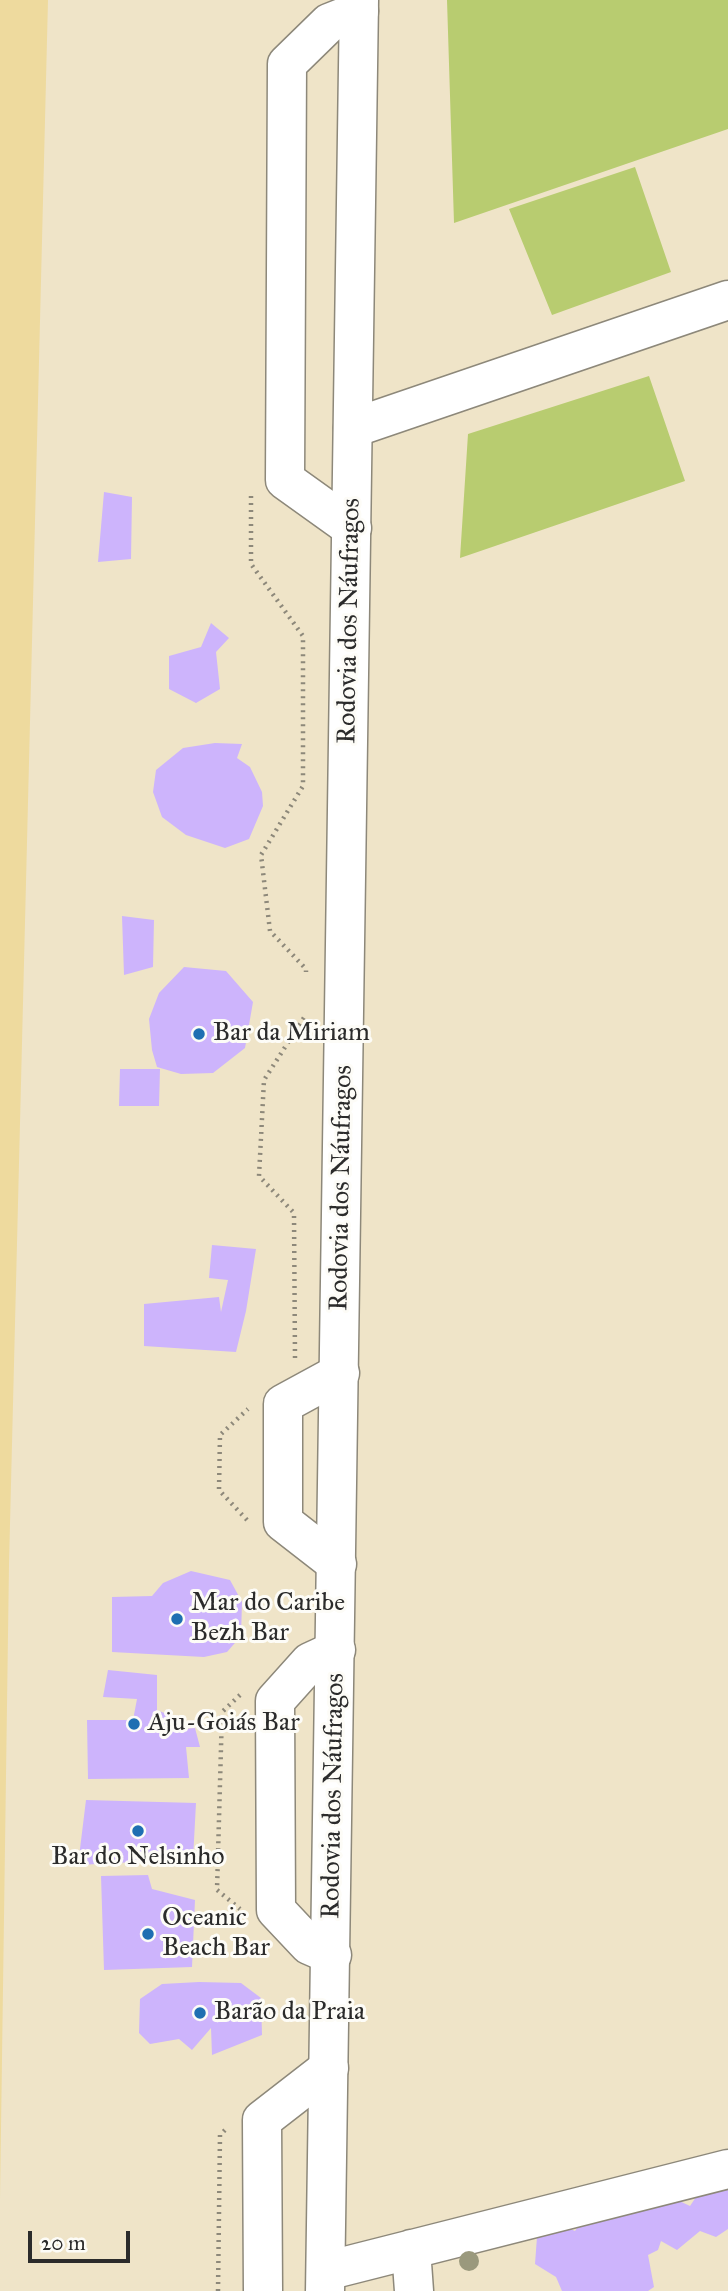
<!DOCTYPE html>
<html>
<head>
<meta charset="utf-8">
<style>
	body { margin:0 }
	#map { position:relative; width:728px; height:2291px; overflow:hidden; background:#efe4c8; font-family:"IM FELL Great Primer",serif }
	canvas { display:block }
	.scale { position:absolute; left:28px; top:2231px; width:102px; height:32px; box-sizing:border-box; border:4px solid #2b2b2b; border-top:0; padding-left:9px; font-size:21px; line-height:24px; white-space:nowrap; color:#2b2b2b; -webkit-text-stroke:5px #fdfcf7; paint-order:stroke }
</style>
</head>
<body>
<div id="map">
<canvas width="728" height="2291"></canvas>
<div class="scale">20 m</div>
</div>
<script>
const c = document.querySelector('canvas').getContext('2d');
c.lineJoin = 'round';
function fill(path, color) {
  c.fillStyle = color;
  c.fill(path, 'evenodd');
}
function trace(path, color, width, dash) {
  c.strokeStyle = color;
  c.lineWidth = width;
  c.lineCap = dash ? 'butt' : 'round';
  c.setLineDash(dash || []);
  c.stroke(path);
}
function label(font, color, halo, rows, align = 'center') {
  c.font = font + ' "IM FELL Great Primer",serif';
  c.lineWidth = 6;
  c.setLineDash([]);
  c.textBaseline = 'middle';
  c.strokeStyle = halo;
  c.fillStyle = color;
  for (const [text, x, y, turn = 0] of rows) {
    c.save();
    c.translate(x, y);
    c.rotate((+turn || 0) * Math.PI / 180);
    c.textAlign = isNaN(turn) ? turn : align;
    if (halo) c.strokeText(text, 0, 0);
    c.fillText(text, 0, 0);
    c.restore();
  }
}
fill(new Path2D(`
	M447 0H728V129L454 223Z
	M635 167 671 272 552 315 509 209Z
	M649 376 685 481 460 558 468 434Z`), '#b8cc70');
fill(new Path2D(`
	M0 0H48L9 1564 0 2199Z`), '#eeda9e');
fill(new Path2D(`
	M104 492 132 497 131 559 98 562Z
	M211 623 229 638 216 652 220 689 196 703 169 689V656L201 647Z
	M215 743 242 744 237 758 250 767 262 792 263 806 249 839 225 848 186 835 162 817 153 792 156 770 183 748Z
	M122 916 154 920 153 967 124 975Z
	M184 967 226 971 253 1002 245 1048 213 1073 181 1074 157 1067 152 1050 149 1019 159 993Z
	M120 1069H160L159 1106H119Z
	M212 1245 256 1249 246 1311 236 1352 144 1346V1304L219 1297 221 1312 228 1280 209 1278Z
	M191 1571 230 1580 242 1602 241 1636 227 1652 204 1657 112 1652V1597L152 1596 163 1583Z
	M108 1670 157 1675V1710L174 1717 184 1729 195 1728 200 1747H186L189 1778 88 1779 87 1720H133L137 1699 103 1697Z
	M86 1800 196 1803 193 1859 78 1865Z
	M148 1875 152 1889 195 1900 192 1967 104 1970 101 1876Z
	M199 1982 241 1983 261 1998 262 2035 212 2055 211 2028 192 2050 179 2039 150 2044 139 2033 140 1999 162 1984Z
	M728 2188V2229L716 2237 700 2231 677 2250 661 2241 658 2250 648 2255 654 2287 648 2291H562L556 2277 535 2264 537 2237 557 2223 575 2231 585 2216 629 2206 657 2208 673 2198 690 2206 698 2194Z`), '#cdb4fc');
const minor = new Path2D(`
	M353 428 728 300
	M352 528 285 480 287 64 329 23 359 11
	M337 1564 283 1522V1404L340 1373
	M332 1955 309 1945 276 1910 275 1701 310 1662 336 1650
	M411 2249 414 2291
	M326 2271 728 2169
	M263 2291 262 2120 329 2068`);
const major = new Path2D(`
	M325 2291 359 0`);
trace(minor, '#8d887a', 41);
trace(major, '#8d887a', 41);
trace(new Path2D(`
	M251 496V564L303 636V786L261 855 270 931 306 969V972
	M295 1358 294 1213 259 1176 264 1080 305 1016
	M247 1520 219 1490 220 1435 248 1409
	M240 1695 222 1712 217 1890 240 1909
	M218 2291 220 2135 225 2130`), '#8d887a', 4.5, [2, 5]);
trace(minor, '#fff', 38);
trace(major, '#fff', 38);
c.fillStyle = '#9a997d';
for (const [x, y] of [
	[469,2261]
]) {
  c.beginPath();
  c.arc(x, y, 10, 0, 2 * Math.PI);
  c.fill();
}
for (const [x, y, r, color] of [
	[199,1034,7,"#1f6fb2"],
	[177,1619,7,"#1f6fb2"],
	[134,1724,7,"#1f6fb2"],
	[138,1831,7,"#1f6fb2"],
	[148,1934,7,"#1f6fb2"],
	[200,2013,7,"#1f6fb2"]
]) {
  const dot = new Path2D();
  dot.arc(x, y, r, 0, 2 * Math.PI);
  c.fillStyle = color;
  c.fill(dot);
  trace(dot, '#fdfcf7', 2.5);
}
label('26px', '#2b2b2b', '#fdfcf7', [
	["Rodovia dos Náufragos",350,621,-89],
	["Rodovia dos Náufragos",342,1188,-89],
	["Rodovia dos Náufragos",334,1796,-89]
]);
label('26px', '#2b2b2b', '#fdfcf7', [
	["Bar da Miriam",213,1034],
	["Mar do Caribe",191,1604],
	["Bezh Bar",191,1634],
	["Aju-Goiás Bar",148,1724],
	["Bar do Nelsinho",138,1858,"center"],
	["Oceanic",162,1919],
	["Beach Bar",162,1949],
	["Barão da Praia",214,2013]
], 'left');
</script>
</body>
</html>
